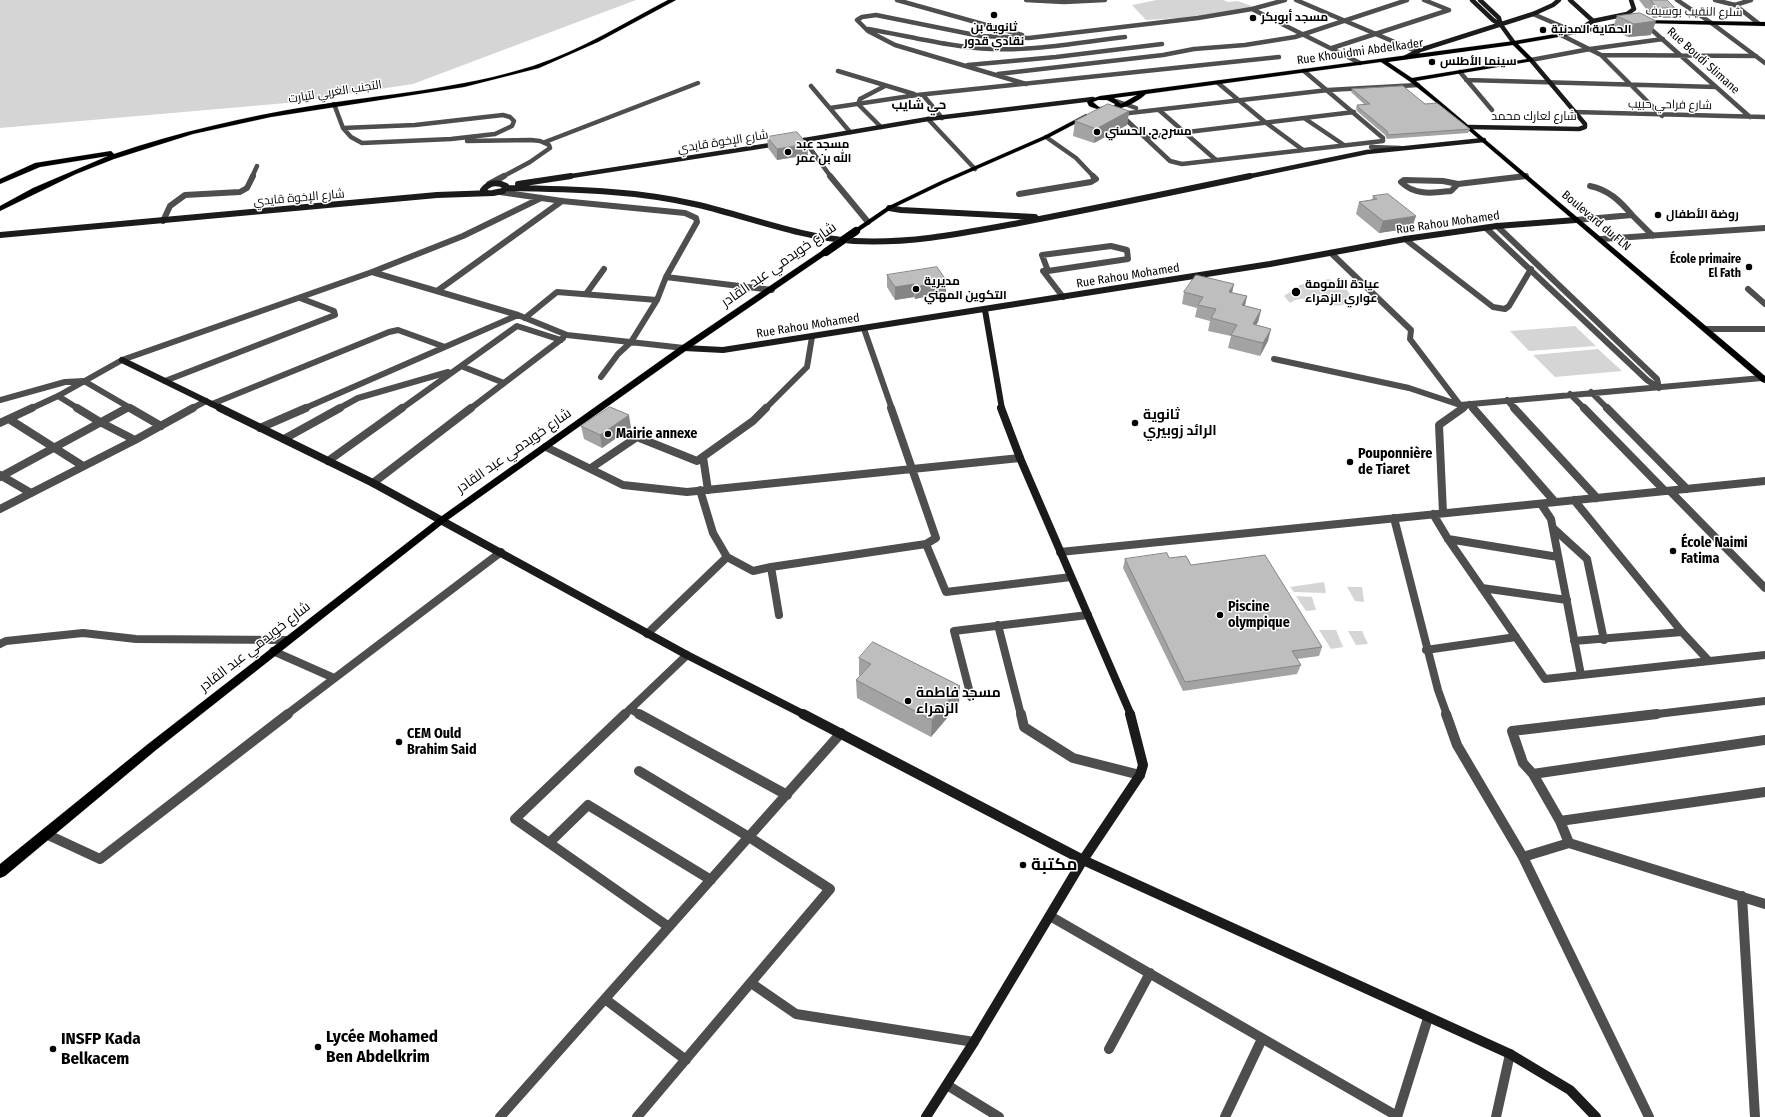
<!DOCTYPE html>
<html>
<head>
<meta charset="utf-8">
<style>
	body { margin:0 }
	canvas { display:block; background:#fff }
</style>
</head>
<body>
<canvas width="1765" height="1117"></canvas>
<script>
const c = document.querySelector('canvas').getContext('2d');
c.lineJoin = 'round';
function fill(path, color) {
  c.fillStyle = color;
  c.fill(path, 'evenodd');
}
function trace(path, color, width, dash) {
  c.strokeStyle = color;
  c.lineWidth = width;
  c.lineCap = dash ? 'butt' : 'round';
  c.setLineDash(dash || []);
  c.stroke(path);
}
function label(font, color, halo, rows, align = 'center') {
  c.font = font + ' "Fira Sans Condensed",Cairo,sans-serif';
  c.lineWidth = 3;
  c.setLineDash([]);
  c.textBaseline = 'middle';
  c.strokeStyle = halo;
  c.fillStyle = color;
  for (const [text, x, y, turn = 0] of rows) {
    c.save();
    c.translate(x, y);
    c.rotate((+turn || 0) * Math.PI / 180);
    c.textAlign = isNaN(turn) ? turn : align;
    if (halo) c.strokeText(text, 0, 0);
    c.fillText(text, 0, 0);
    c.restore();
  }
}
fill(new Path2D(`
	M0 0H636L413 84 287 103 0 128Z
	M1157 0H1223L1228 2 1238 1 1254 7 1198 17 1146 20 1132 5Z
	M1328 279C1340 282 1346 287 1352 298 1336 319 1309 288 1290 303L1284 296 1300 285 1307 283 1314 284Z
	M1575 326 1596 346 1529 351 1510 331Z
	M1598 349 1622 371 1555 377 1533 355Z
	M1324 582 1326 593 1294 592 1290 587Z
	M1347 587H1362L1364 602 1355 601Z
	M1296 596 1312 597 1316 610 1306 611Z
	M1319 630H1336L1343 647 1331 649Z
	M1348 631H1362L1368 644 1356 645Z`), '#d5d5d5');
const primary = new Path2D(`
	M1639 20 1765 22V26L1641 23 1639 22Z
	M1626 22 1629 24 1628 25 1518 44 1533 59V61L1416 81 1765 376V383L1762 382 1438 104 1409 81 1381 62 1146 94C1131 108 1107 115 1089 106L1087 102 1091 99 1100 96 1514 41ZM1513 45 1527 59 1412 78 1388 62ZM1137 95 1121 104 1114 98ZM1098 100H1107L1115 104 1114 106 1099 107 1093 102Z
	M1086 114 1089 116 1088 117 1048 138 945 183 891 209 858 232 852 231 887 207 941 181 1044 136Z
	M823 250H826L830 252 687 350 445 522 156 750 5 876 0 878V864L148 744 439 518 681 346Z`);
const highway = new Path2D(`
	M668 0H676L598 42 539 68 464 87 271 117 193 134 114 159 76 174 0 211V206L33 188 108 156 40 167 0 184V179L35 163 111 151 114 154C179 132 244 117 311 106 385 94 461 89 533 66 581 50 624 23 668 0Z`);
trace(primary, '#dbdbdb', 1);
trace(highway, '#dbdbdb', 1);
trace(new Path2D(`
	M897 0 1022 35
	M1026 0 1064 2 1105 0
	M1296 0 1418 52
	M1677 0 1710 22 1765 63
	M1715 0 1735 5 1751 0
	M1735 5 1758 23
	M1252 9 1360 63
	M1533 14 1575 32
	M1644 23 1750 117
	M868 29C909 36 950 47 991 49 1036 51 1081 42 1125 37
	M1559 34 1601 55 1662 116
	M1332 48 1449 10 1424 0
	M1601 55 1756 56
	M1531 60 1590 49 1663 39
	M968 65 1056 57 1162 44
	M838 71 914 94
	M1460 72 1492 110
	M998 74 1163 55 1194 49 1245 45 1295 37 1407 0
	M1466 80 1716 87
	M1218 83 1265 122 1303 150
	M1026 84 895 45 868 31 857 20 862 17 876 15 980 36 1029 38 1198 18 1252 9 1285 0
	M811 86 850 132
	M923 95 942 118
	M1116 101 1136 108
	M334 104 343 128
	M858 104 860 99 885 86
	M858 104 881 127
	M830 108 917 95 1279 57
	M1159 110 1216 160
	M1574 112 1765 117
	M1119 113 1170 161 1182 164 1383 141V138L1304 71
	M1121 114 1328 90 1418 85
	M503 115 510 117 514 121 512 126 495 134 451 139 362 143 351 137 343 128 415 125Z
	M1304 118 1344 145
	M928 119 975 169
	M1046 137 1076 158 1094 177
	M1146 137 1354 112
	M804 140 831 177
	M467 141 531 140 540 141 549 145 550 148 530 162 502 177
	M545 142 698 83
	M1371 147 1400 148
	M252 177 257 166
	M1519 177 1526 176`), '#4e4e4e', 4.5);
trace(new Path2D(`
	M830 176 868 222
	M1404 180 1443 181 1458 184 1451 191C1433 193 1415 196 1401 182Z
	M489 184 504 176
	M1458 184 1526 176
	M1590 186C1609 190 1620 201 1632 215
	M500 192 562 201 685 213 696 218 697 222 666 277 657 300 631 342 618 354 601 377
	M1019 194 1091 182 1096 179 1093 176
	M1576 220 1632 215 1653 236
	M163 221 170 206 185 195 240 192 247 188 253 176
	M1497 226 1657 379 1659 388
	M1486 228 1647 380 1659 388
	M1405 239 1493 307 1505 309 1509 306 1531 269
	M1601 239 1765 228
	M1111 246 1127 250 1128 259 1048 271 1042 255Z
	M1331 253 1411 330 1410 339 1460 405
	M1048 271H1043L1063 297
	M372 272 518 315 567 335 684 348
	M666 277 772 290
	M1748 289 1765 304
	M437 291 562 201
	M586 294 604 269
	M525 318 557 292 657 300
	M864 329 892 409
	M1706 329H1765
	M1274 359 1409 388 1460 405 1762 378
	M461 366 504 383
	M165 381 335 315 334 311 300 298
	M1591 392 1608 409
	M1570 394 1585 409
	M58 396 79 409
	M0 400 65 382 84 381 132 409
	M1507 400 1515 409
	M212 404 389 332 398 330 445 347
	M30 409 58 396 122 360 372 272 463 236 541 198
	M125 409 129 407
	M191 409 206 401
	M303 409 518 315
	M338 409 358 398 448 372
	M401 409 517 326 561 340
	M470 409 563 338
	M765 409 807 367 812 337
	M1462 409 1469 404 1473 409`), '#4e4e4e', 6);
trace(new Path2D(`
	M77 408 100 422 135 440
	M130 408 161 426
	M891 408 936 538 926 544
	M1473 408 1555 502
	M1514 408 1597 498
	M1584 408 1665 491
	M1607 408 1687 489
	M9 419 83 466
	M0 423 32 408
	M260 428 306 408
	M284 439 340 408
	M546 447 623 485 687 492 1020 458
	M703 457 708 490
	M328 461 402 408
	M591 468 637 437 697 461 753 421 766 408
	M0 475 31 493
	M0 477 127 408
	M373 483 471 408
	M700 490 713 533 727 557 753 571 771 567
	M1670 491 1765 588
	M1574 500 1682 632
	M1541 504 1551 519 1581 675
	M0 509 135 440 193 408
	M1443 513 1439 425 1463 408
	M1433 514 1448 539 1545 679 1765 655
	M1394 518 1438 690 1447 715
	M1553 528 1587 559 1604 640
	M1448 539 1558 557
	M1060 552 1765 481
	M1482 588 1567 600
	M779 615 771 567 926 544 946 592 1071 577
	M998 625 1021 715
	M647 634 727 557
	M1574 641 1682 632 1708 660
	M0 644 6 641 83 633 136 639 286 640
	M1426 650 1516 637
	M273 651 334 678
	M971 697 954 631 1088 615
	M630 709 641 715
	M286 715 501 552
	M624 715 687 655
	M1649 715 1765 701`), '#4e4e4e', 8);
trace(new Path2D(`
	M625 714 515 819 669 927
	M639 714 787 795
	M1021 714 1024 727 1073 758 1140 775
	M1446 714 1457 745 1523 857 1649 1117
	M1533 774 1765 740
	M1560 821 1533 774 1523 763 1512 731 1657 714
	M46 834 100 859 288 714
	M549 843 588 805 711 880
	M1569 843 1765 904
	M1523 857 1569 843 1560 821 1765 792
	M1742 896 1755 1117
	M1050 916 1397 1116
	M751 983 796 1014 974 1042
	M605 999 686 1060
	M1109 1049 1150 973
	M947 1085 999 1117
	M500 1117 841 733
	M637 1117 830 889 749 837 639 771
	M1225 1117 1262 1039
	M1397 1117 1428 1018
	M1496 1117 1510 1054`), '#4e4e4e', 10);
trace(new Path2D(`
	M1472 0 1493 20 1501 25 1514 43
	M1480 0 1499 18 1501 25
	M1570 0 1593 21
	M1575 32 1593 21 1627 14 1634 9 1631 0
	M1406 57 1420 50 1533 14 1553 5 1559 0
	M1469 127 1579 129 1585 127V124L1531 60
	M793 142 928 119 1093 99
	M565 177 777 144
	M1246 177 1367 152 1484 140`), '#1b1b1b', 4.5);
trace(new Path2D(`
	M518 184 571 176
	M506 188C571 189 635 190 699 205 749 217 802 238 854 241 910 244 964 233 1019 223 1097 208 1174 192 1250 176
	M889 208 901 210 1035 217
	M0 235 437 195 493 193 503 191 506 186C498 182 489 182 483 190L487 193
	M985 310 1002 409
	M684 348 723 350 1270 264 1405 239 1497 226 1576 220
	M122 360 222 409`), '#1b1b1b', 6);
trace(new Path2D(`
	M220 408 373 483 687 655 805 715
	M1001 408 1020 458 1131 715`), '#1b1b1b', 8);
trace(new Path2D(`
	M803 714 1083 860 1510 1054 1570 1090 1596 1117
	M926 1117 974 1042 1083 860 1140 775 1143 765 1130 714`), '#1b1b1b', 10);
fill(primary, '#000');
fill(highway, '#000');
const primaryBridge = new Path2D(`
	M826 252 856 231`);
trace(primaryBridge, '#dbdbdb', 8, []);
trace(primaryBridge, '#000', 8);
fill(new Path2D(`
	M1639 0H1667L1675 8 1671 18H1653Z
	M1640 13 1651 35 1628 37 1612 30 1617 16Z
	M1352 89 1425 104 1470 129 1468 133 1387 139 1385 135 1358 112 1356 109 1357 105H1365L1351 92Z
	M1129 111 1127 125 1094 143 1073 136 1075 121Z
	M767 137 808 155 777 160 768 148Z
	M1373 196 1412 228 1379 233 1356 214 1359 202 1372 200Z
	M887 275 946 292 915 299 914 297 895 300 887 287Z
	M1234 284 1232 293 1247 296 1245 306 1261 310 1258 322 1256 325 1268 341 1260 356 1228 348 1231 336 1208 331 1210 321 1195 317 1197 308 1182 304 1184 292Z
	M581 426 631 428 602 448 584 439Z
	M1169 558 1191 565 1322 647 1319 656 1297 659 1301 665 1297 674 1183 691 1123 568 1125 559Z
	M859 658 959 704 931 737 857 698 856 680 860 676 859 675Z`), '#a3a3a3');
fill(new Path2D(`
	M1656 21 1651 35 1628 37 1634 24Z
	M1129 111 1127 125 1094 143 1096 129Z
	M807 144 808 155 777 160V149Z
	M1416 216 1412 228 1379 233 1383 221Z
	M946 280V292L915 299 916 287Z
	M914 284V297L895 300V287Z
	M1234 284 1231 296 1229 292Z
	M1247 296 1244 309 1242 305Z
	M1261 310 1258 322 1250 336 1253 324Z
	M1271 329 1268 341 1260 356 1263 343Z
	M629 415 631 428 602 448 600 435Z
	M960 686 959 704 931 737 932 720Z`), '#858585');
const building = new Path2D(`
	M1651 0H1667L1675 8H1657Z
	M1640 13 1656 21 1634 24 1617 16Z
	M1403 86 1425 104 1437 103 1470 129 1388 135 1387 131 1359 108 1357 105 1370 104 1352 89Z
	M1108 104 1129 111 1096 129 1075 121Z
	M797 132 807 144 777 149 767 137Z
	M1388 194 1416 216 1383 221 1359 202 1377 199 1373 196Z
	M937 267 946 280 916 287 914 284 895 287 887 275Z
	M1196 275 1234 284 1229 292 1247 296 1242 305 1261 310 1253 324 1271 329 1263 343 1231 335 1237 325 1211 318 1216 309 1198 305 1203 297 1184 292Z
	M610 407 629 415 600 435 581 426Z
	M1167 553 1169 558 1186 556 1191 565 1265 555 1322 647 1292 651 1301 665 1185 682 1125 559Z
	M873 642 960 686 932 720 856 680 871 664 859 658Z`);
fill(building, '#bebebe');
trace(building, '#858585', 1);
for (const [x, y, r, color] of [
	[994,15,4,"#000"],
	[1253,18,4,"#000"],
	[1543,30,4,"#000"],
	[1432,62,4,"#000"],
	[1097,132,4,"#000"],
	[788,152,4,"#000"],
	[1658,215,4,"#000"],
	[1749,267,4,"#000"],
	[916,289,4,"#000"],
	[1296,292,5,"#000"],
	[1135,423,4,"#000"],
	[608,434,4,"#000"],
	[1350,462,4,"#000"],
	[1673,551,4,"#000"],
	[1220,615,4,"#000"],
	[908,701,4,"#000"],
	[399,742,4,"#000"],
	[1023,865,4,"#000"],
	[318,1047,4,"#000"],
	[53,1049,4,"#000"]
]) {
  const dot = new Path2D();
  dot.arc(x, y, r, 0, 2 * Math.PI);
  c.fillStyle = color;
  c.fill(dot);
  trace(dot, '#fff', 1.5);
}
label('12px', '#000', '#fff', [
	["شلرع النقيب بوسيف",1694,12,1],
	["Rue Khouidmi Abdelkader",1360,52,-8],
	["Rue Boudi Slimane",1703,61,42],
	["التجنب الغربي لتيارت",335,92,-9],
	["شارع فراحي حبيب",1670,105,1],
	["شارع لعارك محمد",1534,117],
	["شارع الإخوة قايدي",723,142,-9],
	["شارع الإخوة قايدي",299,198,-5],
	["Boulevard du FLN",1596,221,40],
	["Rue Rahou Mohamed",1448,223,-8],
	["Rue Rahou Mohamed",1128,276,-9],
	["Rue Rahou Mohamed",808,326,-9]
]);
label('bold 12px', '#000', '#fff', [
	["مسجد أبوبكر",1261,18],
	["ثانوية بن",994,28,"center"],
	["نقادي قدور",994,42,"center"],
	["الحماية المدنية",1551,30],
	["سينما الأطلس",1440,62],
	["مسرح ح. الحسني",1105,132],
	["مسجد عبد",796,145],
	["الله بن عمر",796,159],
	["روضة الأطفال",1666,215],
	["École primaire",1741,260,"right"],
	["El Fath",1741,274,"right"],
	["مديرية",924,282],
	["التكوين المهني",924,296],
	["عيادة الأمومة",1305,285],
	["عواري الزهراء",1305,299]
], 'left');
label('bold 13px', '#000', '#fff', [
	["حي شايب",919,105]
]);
label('14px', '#000', '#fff', [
	["شارع خويدمي عبد القادر",779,265,-35],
	["شارع خويدمي عبد القادر",514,451,-35],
	["شارع خويدمي عبد القادر",255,647,-38]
]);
label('bold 14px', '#000', '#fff', [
	["ثانوية",1143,415],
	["الرائد زوبيري",1143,431],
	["Mairie annexe",616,434],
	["Pouponnière",1358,454],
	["de Tiaret",1358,470],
	["École Naimi",1681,543],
	["Fatima",1681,559],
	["Piscine",1228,607],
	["olympique",1228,623],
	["مسجد فاطمة",916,693],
	["الزهراء",916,709],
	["CEM Ould",407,734],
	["Brahim Said",407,750]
], 'left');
label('bold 17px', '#000', '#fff', [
	["مكتبة",1031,865],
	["Lycée Mohamed",326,1037],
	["Ben Abdelkrim",326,1057],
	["INSFP Kada",61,1039],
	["Belkacem",61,1059]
], 'left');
</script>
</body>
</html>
